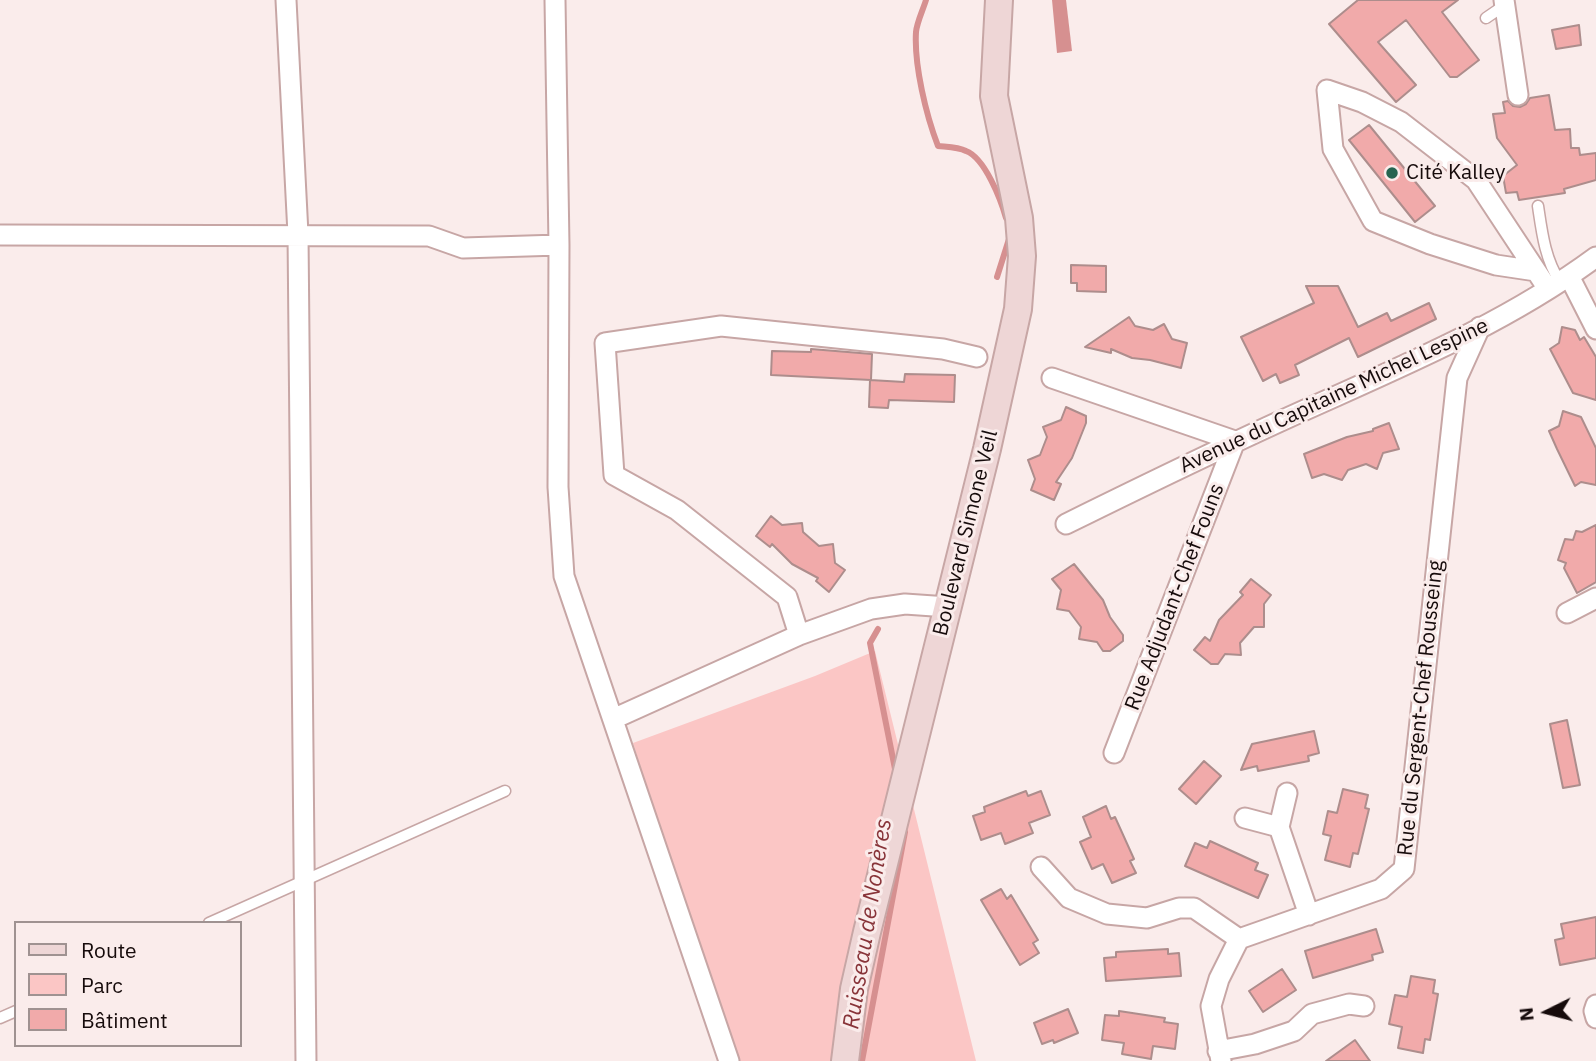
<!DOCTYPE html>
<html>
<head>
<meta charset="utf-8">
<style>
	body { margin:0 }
	#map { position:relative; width:1596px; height:1061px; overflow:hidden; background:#faeceb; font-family:"IBM Plex Sans",sans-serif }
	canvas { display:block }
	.legend { position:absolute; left:14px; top:921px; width:228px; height:126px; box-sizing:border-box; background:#faeceb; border:2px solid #9f9291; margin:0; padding:9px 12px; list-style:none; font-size:21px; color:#160b0b }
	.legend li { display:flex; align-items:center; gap:14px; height:35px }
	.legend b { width:35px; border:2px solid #9f9291 }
	.north { position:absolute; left:1512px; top:977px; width:70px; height:70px; -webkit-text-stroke:5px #faeceb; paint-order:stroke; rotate:264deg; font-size:19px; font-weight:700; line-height:28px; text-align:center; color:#160b0b }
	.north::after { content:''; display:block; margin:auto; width:24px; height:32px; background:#160b0b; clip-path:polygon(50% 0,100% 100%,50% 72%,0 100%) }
</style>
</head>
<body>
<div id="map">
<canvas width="1596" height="1061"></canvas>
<ul class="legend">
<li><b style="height:9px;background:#eed6d6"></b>Route</li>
<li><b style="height:19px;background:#fbc6c5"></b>Parc</li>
<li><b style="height:19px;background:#f1aaaa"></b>Bâtiment</li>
</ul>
<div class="north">N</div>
</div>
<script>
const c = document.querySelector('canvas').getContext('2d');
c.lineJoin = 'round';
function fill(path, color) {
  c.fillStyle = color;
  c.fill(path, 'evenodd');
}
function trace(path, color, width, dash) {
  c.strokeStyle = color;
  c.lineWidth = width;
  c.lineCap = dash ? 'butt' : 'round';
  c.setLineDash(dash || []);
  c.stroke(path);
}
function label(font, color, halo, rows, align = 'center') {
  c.font = font + ' "IBM Plex Sans",sans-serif';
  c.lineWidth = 6;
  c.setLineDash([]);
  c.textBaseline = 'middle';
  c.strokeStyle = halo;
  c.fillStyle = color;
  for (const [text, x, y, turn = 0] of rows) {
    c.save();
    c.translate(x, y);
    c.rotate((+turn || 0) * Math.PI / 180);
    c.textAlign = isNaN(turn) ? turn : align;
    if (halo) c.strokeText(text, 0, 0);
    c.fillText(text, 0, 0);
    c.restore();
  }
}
fill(new Path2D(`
	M875 651 976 1061H732L633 743 815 676Z`), '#fbc6c5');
fill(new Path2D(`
	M1052 0H1066L1072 51 1057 53Z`), '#d69090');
trace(new Path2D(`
	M926 0C923 10 917 22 916 32 914 65 926 115 938 146 947 147 958 147 966 151 985 158 1001 200 1006 218
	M997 277 1010 236
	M878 629 870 643 896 774
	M862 1061 905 832`), '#d69090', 6);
const building = new Path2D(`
	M1358 0H1458L1442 12 1479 60 1457 77H1450L1406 20 1378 42 1416 85 1396 102 1329 24Z
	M1579 25 1581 45 1556 49 1552 30Z
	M1549 95 1555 130 1570 129 1571 148H1579L1580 155 1596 153V180L1564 189 1565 193 1519 200 1517 192 1506 193 1503 176 1517 165 1497 138 1493 114 1505 113 1503 102 1508 101 1513 106 1520 107 1526 104 1530 98Z
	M1369 125 1435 206 1415 222 1349 140Z
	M1071 265 1106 266V292L1077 291V283H1071Z
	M1306 286H1338L1358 327 1387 313 1391 321 1429 303 1436 319 1358 357 1349 338 1295 365 1299 375 1280 383 1276 374 1263 381 1241 337 1314 303Z
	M1129 317 1135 326 1153 330 1164 324 1172 339 1187 343 1181 368 1150 360 1132 358 1111 349V353L1085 347Z
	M1562 327 1575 330 1580 340 1584 337 1596 357V400L1573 393 1550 349 1559 343Z
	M811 349 872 354 871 380 771 375 772 351 811 352Z
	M905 374 955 375 954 402 889 400 888 408 869 407 870 380 904 382Z
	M1066 407 1086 416V423L1072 458 1056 482 1061 484 1054 500 1031 490 1035 479 1028 460 1040 455 1047 437 1043 427 1061 420Z
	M1563 411 1581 417 1596 448V485L1581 482 1575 486 1557 449 1549 431 1559 426Z
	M1389 423 1399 449 1383 453 1377 469 1366 464 1348 470 1342 480 1324 474 1312 478 1304 454 1347 437 1373 431V429Z
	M771 516 782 525 802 523 803 532 819 546 833 544 835 563 845 570 829 592 816 581 818 578 792 564 772 544 770 547 756 536Z
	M1596 525V582L1577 593 1564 568 1566 563 1558 560 1565 539 1573 540 1576 531 1582 532Z
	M1074 564 1103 600 1110 617 1123 635V641L1110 651H1103L1097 642 1079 639 1081 627 1069 611 1057 609 1061 590 1052 579Z
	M1251 579 1271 595 1264 604V627H1254L1240 643 1241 655 1225 654 1218 664H1211L1194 650 1205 637 1210 641 1219 620 1243 595 1240 592Z
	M1567 720 1580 785 1563 788 1550 724Z
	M1314 731 1319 753 1308 756 1309 761 1258 771 1257 766 1241 770 1252 744Z
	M1204 761 1221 776 1196 804 1179 789Z
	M1343 789 1368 795 1365 808 1369 809 1358 854 1353 853 1350 867 1325 860 1331 836 1323 834 1328 811 1337 813Z
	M1026 791 1028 796 1041 791 1050 815 1029 823 1033 833 1005 844 1001 833 981 840 973 816 985 812 984 807Z
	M1106 806 1111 819 1115 817 1134 859 1130 861 1136 873 1112 883 1103 864 1092 869 1080 842 1091 837 1083 817Z
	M1210 841 1258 863 1255 870 1268 875 1258 898 1185 866 1195 843 1207 848Z
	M1001 889 1007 899 1011 895 1038 940 1033 943 1039 953 1020 965 981 900Z
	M1596 917V958L1560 965 1555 940 1564 938 1561 924Z
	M1376 929 1383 952 1372 955 1373 960 1313 978 1305 951Z
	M1168 949V954L1179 953 1181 976 1106 981 1104 958 1116 957V952Z
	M1282 969 1296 990 1263 1012 1249 991Z
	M1411 976 1435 980 1433 993 1438 994 1430 1040 1425 1039 1423 1053 1398 1048 1402 1027 1389 1024 1395 995 1407 997Z
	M1068 1009 1078 1033 1054 1043 1053 1040 1042 1044 1034 1023Z
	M1119 1011 1165 1018 1164 1022 1178 1024 1175 1049 1153 1046 1151 1059 1122 1054 1124 1043 1102 1040 1105 1015 1119 1016Z
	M1355 1040 1370 1061H1326Z`);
fill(building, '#f1aaaa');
trace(building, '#ad8d8c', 2);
const lane = new Path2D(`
	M1486 18 1505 5
	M1538 206C1542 233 1545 259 1560 282
	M209 923 505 791
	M0 1018 16 1011`);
const street = new Path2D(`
	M286 0 298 234 306 1061
	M555 0 559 245 558 487 564 576 729 1061
	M1504 0 1518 95
	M0 235 429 236 463 248 559 245
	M1536 271 1496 265 1430 244 1373 221 1333 149 1327 90 1362 102 1401 122 1476 180 1548 289
	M1569 276 1596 329
	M1052 378 1235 441 1114 753
	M1066 524C1145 485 1225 446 1305 410 1405 365 1508 322 1596 257
	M1567 613 1596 598
	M799 635 787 597 677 510 614 475 605 343 721 326 943 349 977 357
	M622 715 799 635 871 609 905 604 948 607
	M1245 818 1279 827 1309 915
	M1279 827 1287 793
	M1041 867 1069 898 1107 914 1147 918 1179 908H1194L1239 939
	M1596 1005 1594 1011 1596 1018
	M1218 1051 1255 1044 1294 1031 1312 1014 1349 1004 1364 1006
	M1221 1061 1211 1006 1219 979 1239 939 1381 889 1404 869 1457 378 1480 327`);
const secondary = new Path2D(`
	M845 1061 854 989 867 932 987 449 1018 309 1022 256 1019 218 994 96 999 0`);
trace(lane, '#c7a6a5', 13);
trace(street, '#c7a6a5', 23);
trace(secondary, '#c7a6a5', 30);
trace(lane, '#fff', 10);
trace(street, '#fff', 19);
trace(secondary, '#eed6d6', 26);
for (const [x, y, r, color] of [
	[1392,173,7,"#266450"]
]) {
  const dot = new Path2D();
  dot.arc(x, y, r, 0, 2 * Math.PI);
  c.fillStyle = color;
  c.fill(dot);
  trace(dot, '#faeceb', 2.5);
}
label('21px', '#160b0b', '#faeceb', [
	["Cité Kalley",1406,173]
], 'left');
label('21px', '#160b0b', '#faeceb', [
	["Avenue du Capitaine Michel Lespine",1334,396,-25],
	["Boulevard Simone Veil",966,533,-76],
	["Rue Adjudant-Chef Founs",1175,597,-69],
	["Rue du Sergent-Chef Rousseing",1421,708,-84]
]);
label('italic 23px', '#883439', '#faeceb', [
	["Ruisseau de Nonères",868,924,-81]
]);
</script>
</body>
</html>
